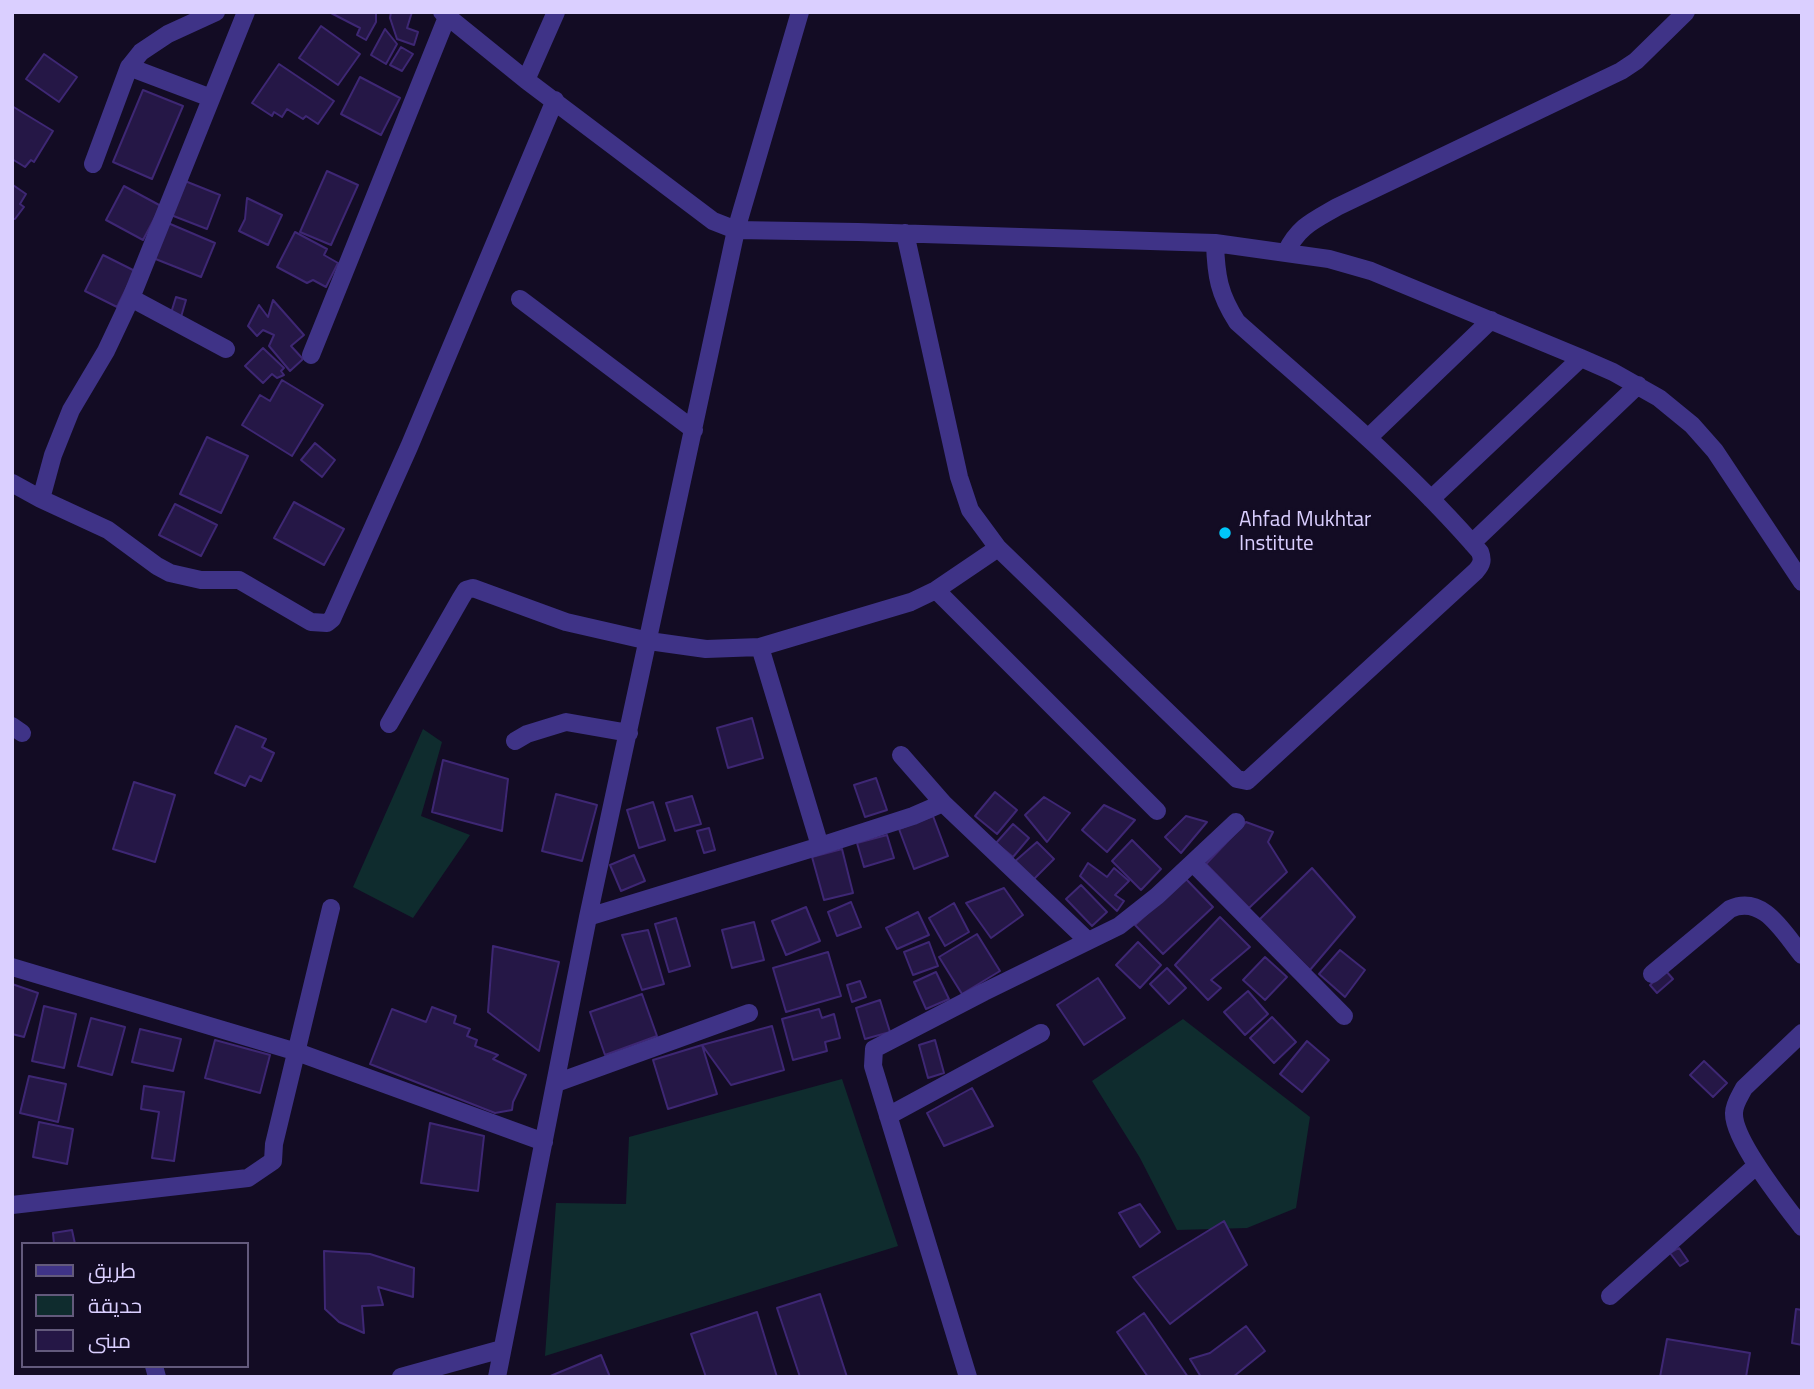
<!DOCTYPE html>
<html>
<head>
<meta charset="utf-8">
<style>
	body { margin:0 }
	#map { position:relative; width:1814px; height:1389px; overflow:hidden; background:#130c24; font-family:"Titillium Web",Cairo,sans-serif }
	canvas { display:block }
	.frame { position:absolute; inset:0; border:14px solid #dacfff; pointer-events:none }
	.legend { position:absolute; left:21px; top:1242px; width:228px; height:126px; box-sizing:border-box; background:#130c24; border:2px solid #635a7c; margin:0; padding:9px 12px; list-style:none; font-size:21px; color:#dacfff }
	.legend li { display:flex; align-items:center; gap:14px; height:35px }
	.legend b { width:35px; border:2px solid #635a7c }
</style>
</head>
<body>
<div id="map">
<canvas width="1814" height="1389"></canvas>
<div class="frame"></div>
<ul class="legend">
<li><b style="height:9px;background:#3f3387"></b>طريق</li>
<li><b style="height:19px;background:#0f2c2e"></b>حديقة</li>
<li><b style="height:19px;background:#251746"></b>مبنى</li>
</ul>
</div>
<script>
const c = document.querySelector('canvas').getContext('2d');
c.lineJoin = 'round';
function fill(path, color) {
  c.fillStyle = color;
  c.fill(path, 'evenodd');
}
function trace(path, color, width, dash) {
  c.strokeStyle = color;
  c.lineWidth = width;
  c.lineCap = dash ? 'butt' : 'round';
  c.setLineDash(dash || []);
  c.stroke(path);
}
function label(font, color, halo, rows, align = 'center') {
  c.font = font + ' "Titillium Web",sans-serif';
  c.lineWidth = 6;
  c.setLineDash([]);
  c.textBaseline = 'middle';
  c.strokeStyle = halo;
  c.fillStyle = color;
  for (const [text, x, y, turn = 0] of rows) {
    c.save();
    c.translate(x, y);
    c.rotate((+turn || 0) * Math.PI / 180);
    c.textAlign = isNaN(turn) ? turn : align;
    if (halo) c.strokeText(text, 0, 0);
    c.fillText(text, 0, 0);
    c.restore();
  }
}
fill(new Path2D(`
	M423 729 442 742 421 816 470 835 413 918 353 887Z
	M1183 1019 1310 1117 1296 1208 1247 1228 1177 1230 1140 1158 1092 1081Z
	M842 1079 898 1246 545 1356 556 1203 626 1204 629 1137Z`), '#0f2c2e');
const building = new Path2D(`
	M329 12H376V22L366 40 357 35 360 28Z
	M391 12H412L407 28 418 32 414 45 397 39 390 18Z
	M321 26 360 54 338 85 299 58Z
	M385 29 397 44 386 64 371 55Z
	M401 47 413 54 402 71 390 65Z
	M44 54 77 77 59 102 26 79Z
	M279 64 334 101 318 124 306 116 303 119 287 109 282 117 274 112 272 116 252 103Z
	M360 77 400 98 381 135 341 114Z
	M143 90 183 106 152 179 113 162Z
	M12 106 53 131 34 162 31 160 25 167 12 159Z
	M327 171 358 185 331 245 300 232Z
	M185 181 220 195 207 229 171 215Z
	M13 185 26 194 20 204 24 207 15 219H12Z
	M124 186 161 206 143 240 106 220Z
	M247 198 282 215 268 245 239 231 245 219Z
	M168 223 215 243 201 277 153 258Z
	M295 232 327 249 324 255 338 263 326 287 313 280 307 283 277 267Z
	M103 255 135 271 117 307 85 291Z
	M176 297 186 300 181 317 171 313Z
	M273 300 304 335 291 346 303 359 290 371 269 346 274 335 263 330 257 336 248 326 259 305 268 317Z
	M263 348 284 368 281 371 284 375 277 378 272 374 263 383 245 366Z
	M282 380 323 405 292 456 242 425 260 395 270 401Z
	M207 437 248 456 221 513 180 494Z
	M315 443 335 460 322 477 301 460Z
	M294 502 344 529 324 565 274 538Z
	M175 504 217 525 201 556 159 535Z
	M752 718 763 758 728 768 717 728Z
	M236 726 266 739 262 747 274 753 261 781 250 776 245 786 215 773Z
	M443 760 508 779 502 831 432 812Z
	M876 778 887 810 865 817 854 785Z
	M134 782 175 795 155 862 113 849Z
	M995 792 1017 810 997 834 975 816Z
	M556 794 597 805 582 861 542 851Z
	M692 796 701 824 675 831 666 803Z
	M1044 797 1070 813 1047 842 1025 815Z
	M653 802 665 840 639 848 627 810Z
	M1104 805 1135 820 1107 852 1082 830Z
	M933 816 948 856 914 869 899 829Z
	M1186 816 1207 822 1181 853 1165 837Z
	M1246 822 1273 832 1268 842 1287 872 1249 908 1206 864Z
	M1013 824 1029 838 1013 857 996 843Z
	M709 828 715 850 704 853 697 831Z
	M887 835 894 858 864 867 857 843Z
	M1132 840 1161 869 1141 890 1112 861Z
	M1037 842 1054 859 1033 880 1013 863Z
	M842 849 853 893 824 900 812 857Z
	M634 855 645 881 621 891 610 865Z
	M1088 863 1107 877 1114 868 1129 881 1115 895 1124 901 1117 911 1080 876Z
	M1312 868 1355 917 1310 970 1259 920Z
	M1185 878 1213 907 1163 954 1135 925Z
	M1081 885 1107 912 1092 926 1066 899Z
	M1004 888 1023 915 991 938 966 903Z
	M851 902 861 927 837 936 828 912Z
	M954 903 969 932 945 946 929 918Z
	M806 907 820 941 786 955 772 921Z
	M918 912 929 935 897 949 886 928Z
	M1220 917 1250 947 1211 980 1221 988 1208 1000 1175 965Z
	M676 918 690 966 669 972 655 924Z
	M754 922 764 960 732 968 722 930Z
	M648 930 664 984 642 990 622 935Z
	M977 934 1000 971 962 994 939 957Z
	M929 942 938 966 913 975 904 952Z
	M1138 942 1161 965 1140 988 1116 965Z
	M493 946 559 962 539 1051 488 1012Z
	M1340 950 1365 970 1345 997 1319 974Z
	M828 952 841 996 786 1012 773 968Z
	M1265 957 1287 977 1265 1000 1243 980Z
	M1167 968 1186 988 1169 1004 1150 984Z
	M1666 971 1673 979 1657 993 1650 985Z
	M936 972 949 999 926 1009 914 982Z
	M1098 978 1125 1018 1084 1045 1057 1005Z
	M860 981 866 997 852 1002 847 985Z
	M12 984 38 993 24 1037 12 1034Z
	M1248 991 1268 1014 1245 1035 1224 1012Z
	M642 994 657 1036 605 1055 590 1012Z
	M880 1000 890 1032 865 1039 856 1008Z
	M44 1006 76 1014 64 1068 32 1061Z
	M432 1007 456 1016 454 1023 470 1029 467 1036 477 1040 475 1046 498 1055 493 1059 526 1075 513 1102 512 1110 495 1113 370 1064 392 1009 426 1022Z
	M819 1009 822 1018 834 1014 840 1038 825 1042 827 1051 793 1060 782 1019Z
	M1272 1017 1296 1042 1274 1063 1250 1038Z
	M91 1018 125 1027 112 1075 78 1066Z
	M772 1026 784 1070 731 1085 702 1045Z
	M140 1029 181 1039 173 1071 132 1062Z
	M215 1040 270 1055 260 1093 205 1078Z
	M935 1040 944 1073 928 1078 919 1045Z
	M1307 1041 1329 1060 1302 1092 1280 1074Z
	M702 1045 717 1094 668 1109 653 1060Z
	M1704 1061 1727 1083 1713 1097 1690 1075Z
	M29 1076 66 1084 58 1122 20 1113Z
	M144 1086 184 1092 174 1161 152 1158 159 1112 141 1109Z
	M972 1088 993 1126 944 1146 927 1113Z
	M39 1122 73 1129 67 1164 33 1157Z
	M430 1123 484 1136 478 1191 421 1183Z
	M1140 1204 1160 1232 1140 1247 1119 1213Z
	M1224 1221 1247 1265 1170 1324 1133 1277Z
	M72 1230 75 1244H54L53 1233Z
	M1679 1248 1688 1261 1680 1266 1670 1253Z
	M324 1251 370 1254 414 1268 413 1297 378 1287 383 1305 362 1306 364 1333 339 1322 325 1309Z
	M820 1294 847 1377H800L777 1308Z
	M1796 1309 1802 1310V1345L1792 1343Z
	M757 1312 777 1377H706L691 1334Z
	M1144 1313 1188 1377H1148L1117 1332Z
	M1246 1326 1265 1351 1233 1377H1201L1190 1359 1210 1353Z
	M1667 1339 1750 1353 1746 1377H1660Z
	M601 1355 610 1377H548Z`);
fill(building, '#251746');
trace(building, '#3e2774', 2);
trace(new Path2D(`
	M442 12 526 80 713 221 736 230 858 232 1215 243 1329 259 1371 271 1581 358 1613 372 1659 398 1692 425 1715 451 1802 582
	M129 67 211 98
	M526 80 556 12
	M93 164 129 67 141 52 168 34 216 12
	M905 233 959 477 970 510 998 548 1237 779 1247 781 1476 571C1482 564 1483 560 1480 552 1407 467 1320 396 1237 322 1219 294 1216 276 1215 243
	M1286 252C1299 226 1313 221 1337 207L1621 71 1636 61 1686 12
	M131 298 226 349
	M520 299 694 430
	M311 355 447 17
	M1368 438 1491 320
	M12 483 41 499 53 455 71 410 106 351 131 298 246 12
	M41 499 108 530 157 566 170 573 201 580H239L311 622 327 623 332 619 409 447 555 100
	M1431 499 1581 358
	M1472 543 1638 385
	M936 590 1157 811
	M760 647 820 846
	M389 724 461 598 466 590 473 588 566 622 649 641 706 649 760 647 911 602 936 590 998 548
	M12 726 22 733
	M515 741 527 734 566 722 629 733
	M901 755 943 803
	M1193 863 1344 1016
	M588 917 820 846 913 816 943 803 1087 940
	M12 967 297 1052 544 1142
	M1652 974 1730 909C1763 894 1783 932 1802 955
	M1802 1033 1744 1088C1740 1096 1734 1104 1734 1113 1733 1140 1785 1205 1802 1227
	M556 1083 749 1013
	M888 1116 1041 1033
	M12 1205 248 1178 273 1161 274 1144 331 908
	M1610 1296 1757 1165
	M154 1366 157 1377
	M401 1377 502 1349
	M497 1377 588 917 736 230 800 12
	M968 1377 873 1066 874 1049 984 992 1119 926 1157 896 1236 822`), '#3f3387', 18);
for (const [x, y, r, color] of [
	[1225,533,7,"#00c7fa"]
]) {
  const dot = new Path2D();
  dot.arc(x, y, r, 0, 2 * Math.PI);
  c.fillStyle = color;
  c.fill(dot);
  trace(dot, '#130c24', 2.5);
}
label('21px', '#dacfff', '#130c24', [
	["Ahfad Mukhtar",1239,521],
	["Institute",1239,545]
], 'left');
</script>
</body>
</html>
